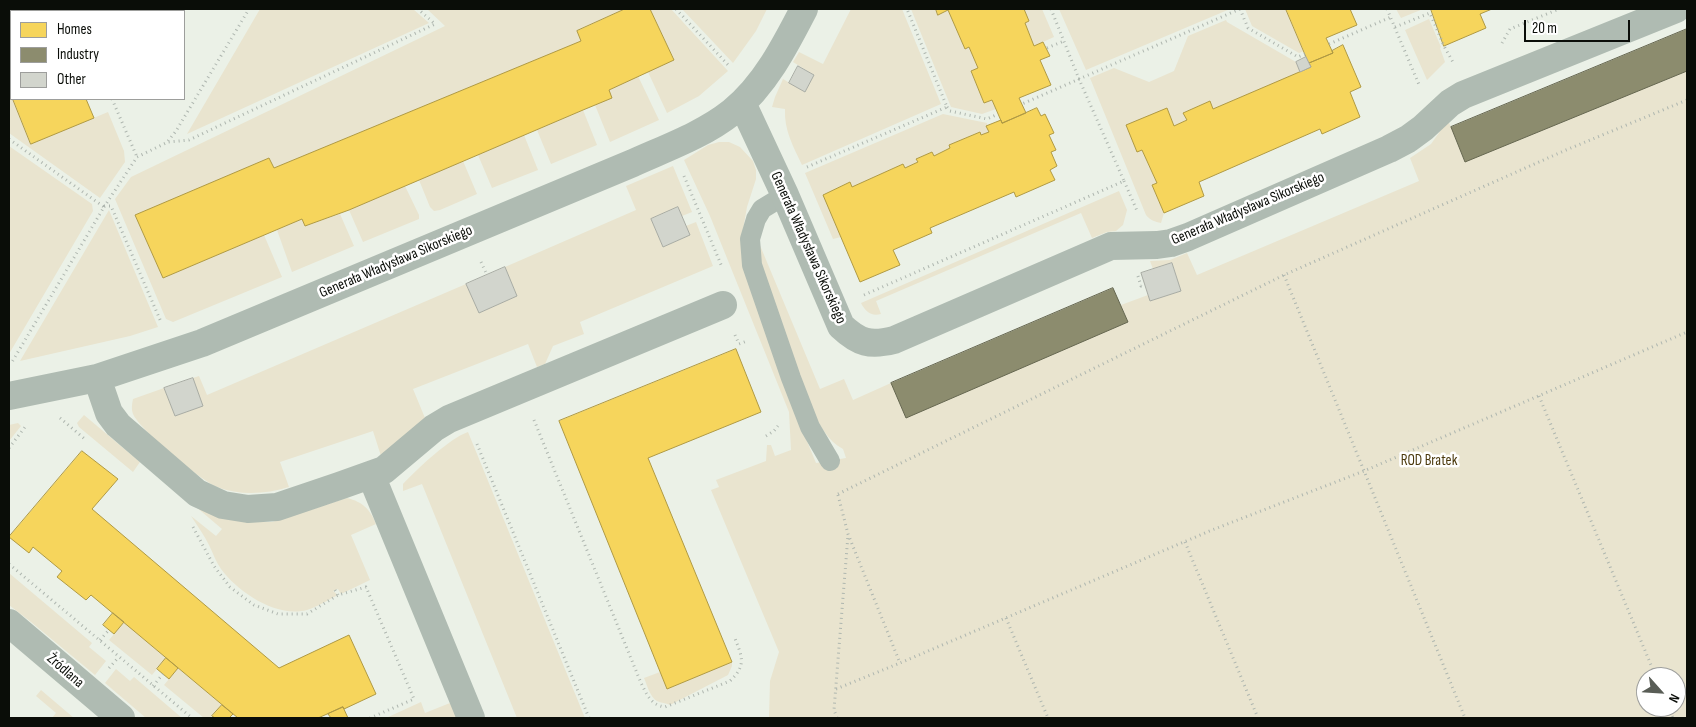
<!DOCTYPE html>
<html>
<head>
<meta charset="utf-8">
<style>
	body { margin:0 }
	#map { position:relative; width:1696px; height:727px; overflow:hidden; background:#ebf1e7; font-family:"Sofia Sans Condensed",sans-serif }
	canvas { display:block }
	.frame { position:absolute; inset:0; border:10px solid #0a0d08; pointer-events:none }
	.legend { position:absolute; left:10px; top:10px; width:175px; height:90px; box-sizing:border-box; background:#fff; border:1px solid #9d9e9c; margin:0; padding:6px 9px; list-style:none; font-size:15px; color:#0a0d08 }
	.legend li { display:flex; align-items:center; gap:10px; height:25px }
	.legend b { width:25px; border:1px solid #9d9e9c }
	.north { position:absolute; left:1636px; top:667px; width:50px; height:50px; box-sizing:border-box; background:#fff; border:1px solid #9d9e9c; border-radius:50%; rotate:116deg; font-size:14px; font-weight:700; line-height:20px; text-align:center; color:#0a0d08 }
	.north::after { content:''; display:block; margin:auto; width:18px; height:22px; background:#595d56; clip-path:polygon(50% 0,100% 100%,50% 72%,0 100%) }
	.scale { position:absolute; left:1524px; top:20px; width:106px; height:22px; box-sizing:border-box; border:2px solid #0a0d08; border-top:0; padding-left:6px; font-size:15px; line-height:18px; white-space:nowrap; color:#0a0d08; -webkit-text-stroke:4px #fff; paint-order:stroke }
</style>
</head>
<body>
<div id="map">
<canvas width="1696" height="727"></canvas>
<div class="frame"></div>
<ul class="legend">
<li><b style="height:14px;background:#f6d55c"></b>Homes</li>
<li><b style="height:14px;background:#8c8c6e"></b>Industry</li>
<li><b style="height:14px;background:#d2d5cd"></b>Other</li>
</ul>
<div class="north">N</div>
<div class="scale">20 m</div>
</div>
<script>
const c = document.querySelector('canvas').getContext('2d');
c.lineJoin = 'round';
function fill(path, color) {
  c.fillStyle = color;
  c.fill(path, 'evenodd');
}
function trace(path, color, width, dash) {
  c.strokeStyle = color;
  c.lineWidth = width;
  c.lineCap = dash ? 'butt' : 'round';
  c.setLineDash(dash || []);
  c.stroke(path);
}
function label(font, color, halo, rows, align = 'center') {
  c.font = font + ' "Sofia Sans Condensed",sans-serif';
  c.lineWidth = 5;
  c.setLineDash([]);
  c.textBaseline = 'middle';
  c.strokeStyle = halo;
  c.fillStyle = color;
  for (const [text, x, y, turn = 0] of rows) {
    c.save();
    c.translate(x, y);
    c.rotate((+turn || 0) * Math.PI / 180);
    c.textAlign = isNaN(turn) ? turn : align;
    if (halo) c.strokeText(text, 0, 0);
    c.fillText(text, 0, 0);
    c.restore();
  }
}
fill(new Path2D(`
	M84 9H143L142 11H85Z
	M260 9H413L429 23 187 134Z
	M427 9H625L577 31 581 41 274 168 269 158 135 215 163 278 264 235 282 277 173 322 166 319 115 199 131 177 445 26Z
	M650 9H671L728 71 699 96 667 113 648 72 674 59Z
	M682 9H767L756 31 733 63Z
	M851 9H902L941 104 802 165C793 146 784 130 785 109L772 107 775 97 783 79 805 92 814 75 793 62 799 52 823 64Z
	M911 9H936L938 14 948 10 965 49 969 47 978 68 971 72 984 103 992 100 996 109 982 114 951 107Z
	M1024 9H1042L1054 37 1034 46 1025 23 1029 21Z
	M1059 9H1230L1086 70Z
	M1245 9H1286L1304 51 1299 53 1252 26Z
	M1396 9H1423L1401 18Z
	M1429 19 1441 47 1440 48 1445 62 1427 80 1405 30Z
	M1226 20 1227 22 1296 62 1300 72 1213 109 1210 101 1184 112 1187 120 1174 126 1167 108 1142 150 1157 183 1152 185 1164 213 1161 223C1155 222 1150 220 1146 215L1090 78 1114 68 1149 82 1174 71 1188 36Z
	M1687 71V718H769L770 681 779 652 711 490 719 487 716 480 766 461 767 445H771L775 456 791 450 789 412 710 216 684 160 708 145 719 142H729L740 147 753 161 756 170V179L747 207 741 241 795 412 816 463 846 458 843 449C827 441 820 424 811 409L758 257 759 243 820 389 844 379 853 400 891 383 906 418 1128 322 1121 305 1148 295 1150 301 1181 291 1172 263 1153 269 1150 261 1170 260 1187 253 1197 275 1419 181 1410 158 1431 144 1448 120 1465 162ZM1646 677H1676V707H1646Z
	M638 76 659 120 610 142 595 105 609 90Z
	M9 88 11 99H13L31 144 108 112 124 151 125 162 100 198 9 133Z
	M583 110 597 145 551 164 537 130Z
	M943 114 987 123 989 132 981 135 979 132 949 145 950 148 934 156 932 152 916 159 918 162 905 168 903 164 852 187 850 182 824 194 841 237 833 239 805 173Z
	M524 135 538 170 492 188 478 155Z
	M9 146 92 204 93 211 9 354Z
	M463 161 477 194 440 210 434 211 430 207 419 180Z
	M673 166 692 212 682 216 678 207 651 219 663 247 690 235 686 226 696 222 713 266 580 322 584 334 553 346 545 364 537 367 528 344 413 389 425 418 381 456 373 431 280 462 289 487C266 494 241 496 217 487 200 480 140 430 133 414 131 409 132 404 133 399L164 388 175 416 203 406 193 378 199 376 207 395 466 284 479 313 517 296 505 267 636 210 626 186Z
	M405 186 419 215V219L363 242 349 210Z
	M1119 191 1127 210 1123 225 1116 231 1107 232 1092 238 1081 213 876 301 881 314C871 317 865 311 861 303Z
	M109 210 158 327 130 336 20 361Z
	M340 214 354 246 292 272 277 230 302 219 305 226Z
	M84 415 140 462 133 472 79 427 77 423Z
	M18 423 21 426 9 441V425Z
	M468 432 585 718H517L422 484 403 491V484C417 469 450 438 468 432Z
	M347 498C363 502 370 509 376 524L351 535 370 580 341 594 338 589 333 591 338 595C328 600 317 607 307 610 276 618 238 592 221 569 216 562 213 553 209 545 204 535 197 525 191 516L216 536 222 529 195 506 253 522H272Z
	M9 573 92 643 89 647 106 661 95 675 31 622 9 605Z
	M124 622 166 658 152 675 109 640Z
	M732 662V666L728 675 670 705C666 703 661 703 657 701 650 697 647 685 644 678L660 672 667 689Z
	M178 668 222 705 210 718H204L164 685Z
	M116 669 130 681 134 677 182 718H146L105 683Z
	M41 690 74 718H52L56 713 36 696Z
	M421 702 425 713 450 703 457 718H386Z`), '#e9e4cf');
const homes = new Path2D(`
	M9 9H50L51 11H11V94L9 88Z
	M625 9H650L674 60 609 90 612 98 583 110 349 210 305 226 302 219 163 278 135 215 269 158 274 168 581 41 577 31Z
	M936 9H1024L1029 21 1025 23 1034 46 1043 42 1050 56 1040 60 1051 85 1019 98 1026 113 1002 123 992 100 984 103 971 71 978 68 969 47 965 49 948 10 938 15Z
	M1286 9H1350L1357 25 1326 38 1333 53 1309 63Z
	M1431 9H1492L1480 14 1486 28 1444 46Z
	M1343 45 1361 87 1350 92 1360 117 1322 134 1320 129 1199 182 1204 196 1164 213 1152 185 1157 183 1142 150 1137 152 1126 125 1167 108 1174 126 1187 120 1183 113 1210 101 1213 109 1311 67 1309 63 1333 53 1332 51Z
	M13 99H86L94 118 31 144Z
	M1037 108 1041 116 1045 114 1054 133 1049 135 1056 150 1051 152 1057 166 1050 170 1055 180 1016 197 1014 192 930 228 932 233 893 250 900 265 860 282 823 195 850 182 852 187 903 164 905 168 918 162 916 159 932 152 934 156 950 148 949 145 980 132 981 135 989 132 986 126 1001 120 1002 123Z
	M736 349 761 412 648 458 732 662 667 689 559 421Z
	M82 451 118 479 92 509 279 668 349 635 376 694 344 709 343 707 318 718H238L91 595 86 600 57 577 62 571 33 547 29 553 9 537Z
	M113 613 124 622 114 634 103 625Z
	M166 658 178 668 169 679 157 669Z
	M222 705 233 714 229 718H215L212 716Z
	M343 707 348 718H331L328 714Z`);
fill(homes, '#f6d55c');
trace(homes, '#af9943', 1);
const industry = new Path2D(`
	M1687 29V71L1465 162 1451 127Z
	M1113 288 1128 322 906 418 891 383Z`);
fill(industry, '#8c8c6e');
trace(industry, '#65664f', 1);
const building = new Path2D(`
	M1306 57 1311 67 1300 72 1296 62Z
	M798 66 814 75 805 92 789 83Z
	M678 207 690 235 663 247 651 219Z
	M1172 263 1181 291 1150 301 1141 273Z
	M505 267 517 296 479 313 466 284Z
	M193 378 203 406 175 416 164 388Z`);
fill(building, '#d2d5cd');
trace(building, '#a8aba3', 1);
trace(new Path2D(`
	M74 9 75 11
	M676 9 730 67
	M1051 9 1079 79 1240 9
	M1240 9 1248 28 1298 57 1305 54
	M1387 9 1420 87
	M1395 27 1430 13 1444 46 1454 64
	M1502 43 1510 29 1559 9
	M1329 44 1391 17
	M1047 48 1064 41
	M112 99 137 157
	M947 107 950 111 987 119 998 114
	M9 139 104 207 12 362
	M168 141 176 131 249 9
	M807 167 947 107 907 9
	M684 176 722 267
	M1124 181 1138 213
	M104 206H111L161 322
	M104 207 137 157 168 142 189 140 435 24 418 9
	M481 262 487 275
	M1284 275 1465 718
	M1138 276 1141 286 1145 285
	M864 295 1124 181 1079 79 1022 104
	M735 335 739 344 747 341
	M1539 396 1656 677
	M60 418 86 440
	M534 420 641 683C647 695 651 705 665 707L730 681C748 664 741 655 734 636
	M766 436 774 431 778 426
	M477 444 589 718
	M9 448 25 427
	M838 494 1284 275 1566 150 1687 100
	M838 495 848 534 900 663 1212 530 1364 471 1687 332
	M193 527 214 566 230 587 254 605 278 614H307L338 595 366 587 414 699 370 718
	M1185 542 1258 718
	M9 564 192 718
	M335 590 338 595
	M1006 618 1048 718
	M100 640 109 630
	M109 668 119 657
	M153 686 163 674
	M836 689 900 663
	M1668 707 1673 718
	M837 718 834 710 848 535`), '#aeb6af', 3, [1, 4]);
trace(new Path2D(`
	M785 195 762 209 756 219 750 239 752 265 791 378 810 427 830 461`), '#afbbb2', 20);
trace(new Path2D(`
	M742 103 785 195 841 326C859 343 870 346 894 340L1111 246 1157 245 1171 243 1188 237 1389 149 1408 139 1423 128 1450 103 1463 95 1676 9
	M97 378 109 413 118 425 197 493 223 505 248 509 277 507 339 486 384 470 434 428 449 419 723 305
	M9 396 97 378 202 343 633 163C666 148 703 135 732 112 765 85 785 46 804 9
	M371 475 471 718
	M9 623 121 718`), '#afbbb2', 28);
label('15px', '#0a0d08', '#fff', [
	["Generała Władysława Sikorskiego",1248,209,-23],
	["Generała Władysława Sikorskiego",808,248,66],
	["Generała Władysława Sikorskiego",396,262,-23],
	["Źródlana",65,671,41]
]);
label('15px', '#4b390d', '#fff', [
	["ROD Bratek",1429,461]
]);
</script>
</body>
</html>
